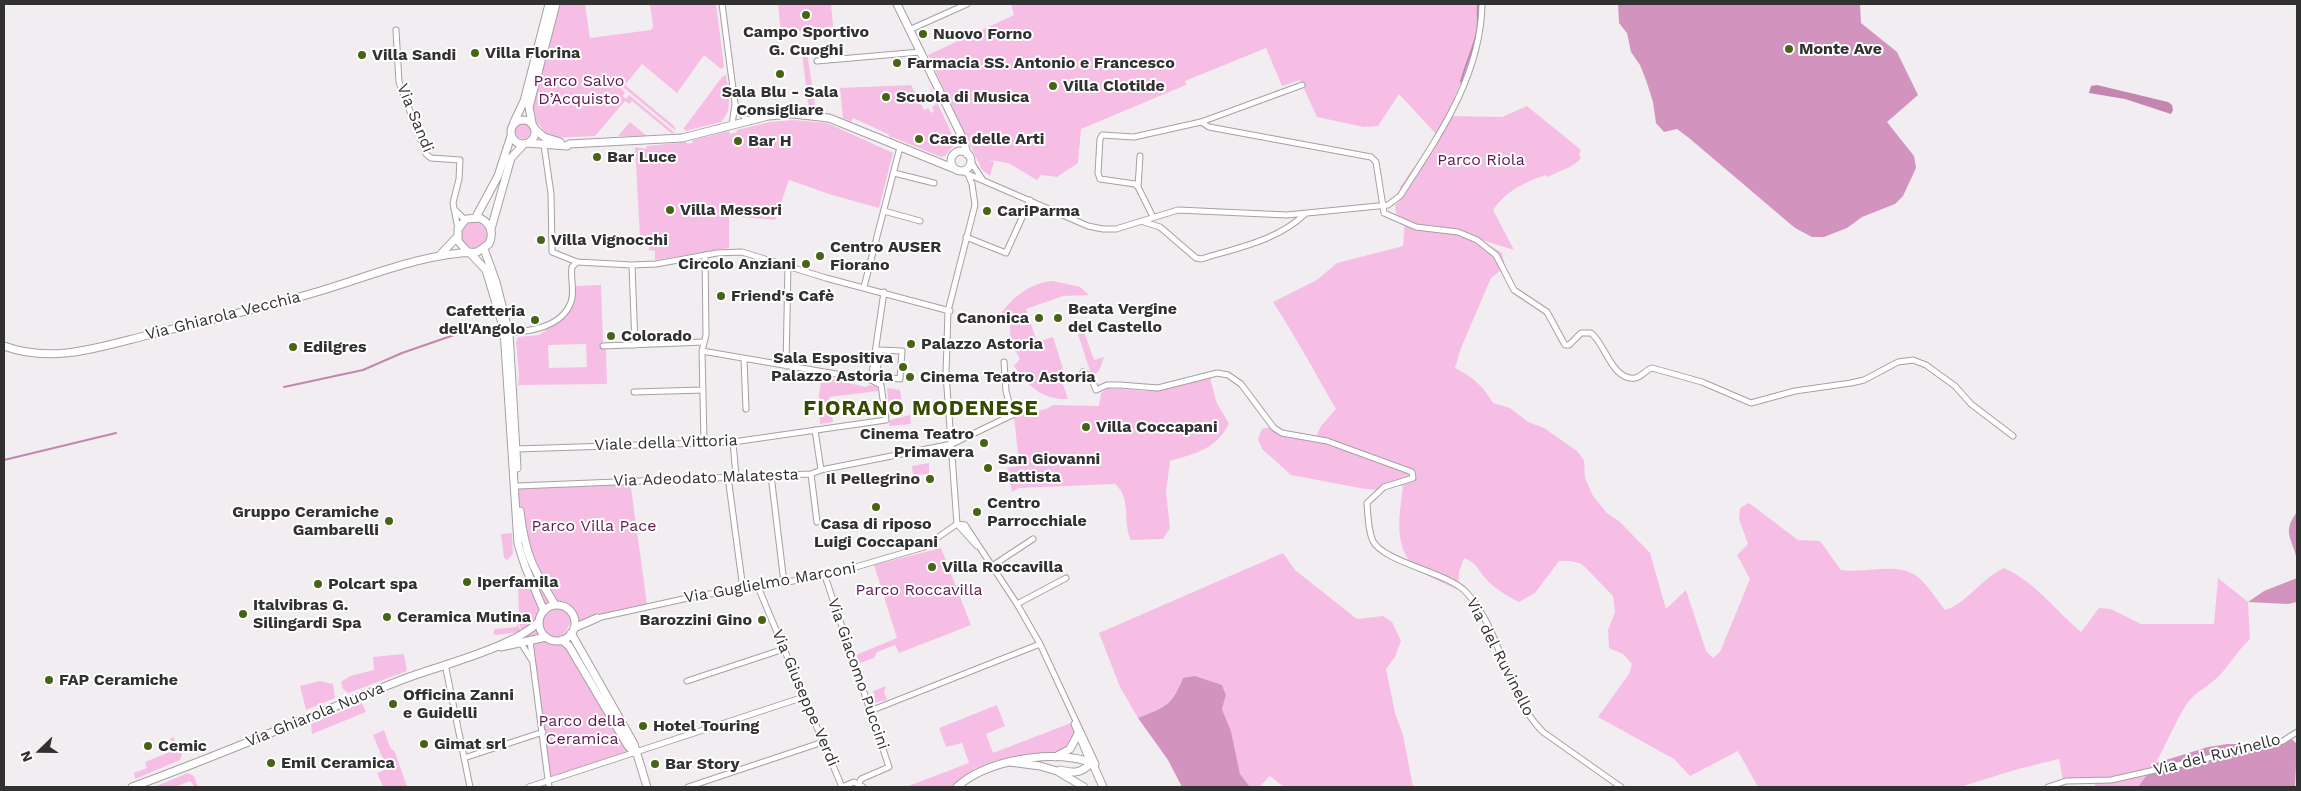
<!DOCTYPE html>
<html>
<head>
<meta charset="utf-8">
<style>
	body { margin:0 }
	#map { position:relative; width:2301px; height:791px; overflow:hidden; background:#f2edf0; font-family:"Work Sans",sans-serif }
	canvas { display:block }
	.frame { position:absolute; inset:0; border:5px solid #323132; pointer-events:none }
	.north { position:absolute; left:15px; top:726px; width:50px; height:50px; -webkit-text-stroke:4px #fff; paint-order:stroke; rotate:248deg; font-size:14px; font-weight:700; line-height:20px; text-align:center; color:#323132 }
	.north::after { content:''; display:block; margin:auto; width:18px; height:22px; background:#323132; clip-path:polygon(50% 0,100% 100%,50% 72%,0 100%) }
</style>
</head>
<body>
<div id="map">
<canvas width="2301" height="791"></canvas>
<div class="frame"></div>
<div class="north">N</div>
</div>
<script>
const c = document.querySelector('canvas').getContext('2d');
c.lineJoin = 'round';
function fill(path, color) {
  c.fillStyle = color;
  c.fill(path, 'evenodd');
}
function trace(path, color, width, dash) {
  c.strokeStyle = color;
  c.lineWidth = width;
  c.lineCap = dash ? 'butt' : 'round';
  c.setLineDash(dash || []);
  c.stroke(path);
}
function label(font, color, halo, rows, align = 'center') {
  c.font = font + ' "Work Sans",sans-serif';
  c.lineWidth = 4;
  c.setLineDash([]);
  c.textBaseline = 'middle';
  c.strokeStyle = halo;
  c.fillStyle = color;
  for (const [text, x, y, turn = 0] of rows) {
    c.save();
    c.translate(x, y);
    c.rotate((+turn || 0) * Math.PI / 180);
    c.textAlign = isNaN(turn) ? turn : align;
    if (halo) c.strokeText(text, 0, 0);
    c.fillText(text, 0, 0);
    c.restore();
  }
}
fill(new Path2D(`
	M558 4H585L590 38 651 30 653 26 650 5 653 4H716L724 67 721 69 704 55 677 93 642 64 625 85 674 126 676 131 623 87 621 89 625 92 623 96 626 99 629 95 675 133H671L632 101 629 104 625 101 595 136 550 138 535 120 532 107Z
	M778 4H831L833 27 781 33Z
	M1011 4H1481L1473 56 1457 91 1449 116 1502 117 1527 106 1581 150 1579 154 1581 158C1572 169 1559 170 1548 177L1546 175C1524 182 1506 191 1493 210L1514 250 1479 239 1502 253 1505 267 1491 278 1461 348 1455 368C1472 376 1483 386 1493 403L1510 408 1528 422 1544 428 1577 451 1584 460 1585 478 1593 496 1607 513 1620 522 1650 553 1666 609 1686 590 1706 651 1713 658 1720 652 1750 579 1737 555 1748 544 1739 519 1740 508 1749 503 1798 540 1820 541 1841 570C1865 574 1901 560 1920 579 1930 588 1937 600 1945 610 1966 604 1981 579 2004 568 2035 582 2055 610 2081 632L2099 608 2111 609 2141 624H2214L2218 578 2248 602 2250 639C2238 650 2231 663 2220 675 2210 686 2195 691 2186 705 2169 732 2160 764 2138 787H2096L2092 778 2063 780 2059 759 2018 769 1960 787H1758L1738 751 1690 776 1674 759 1598 717 1629 674 1632 664 1623 654 1609 648 1608 630 1615 612 1613 596 1582 564 1571 561H1559L1535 593 1519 602C1507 596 1495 589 1486 579 1478 570 1476 562 1464 558L1459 572 1458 590C1445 583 1427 577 1416 568 1392 546 1400 514 1403 486L1393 485 1380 490 1365 489 1291 475 1262 449 1258 439 1262 429 1270 427 1286 433 1316 437 1321 426 1336 409C1315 373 1296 337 1273 302L1317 280 1337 263 1403 246 1405 219 1396 214 1395 205 1401 200 1400 187 1437 135 1399 94 1378 126 1364 127 1317 117 1300 80 1282 86 1266 48 1185 81 1186 85 1081 129 1078 163 1057 177 1041 175 1037 180 1008 163 989 160 994 162 990 176 982 170 928 55 1014 15Z
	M802 53H807L816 110 809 111Z
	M726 75C728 91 734 109 721 122L685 131 684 128 722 77Z
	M928 83 956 143 945 156 941 157 892 137 891 139 888 134 853 118 851 122 843 118 840 88 911 85 924 110 928 108 931 113 934 111 932 107 936 104Z
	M794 120 827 123 893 153 879 208 832 195 789 180 775 220 729 216V248L655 260V251L649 250V244L653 243 652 236H640L635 147 646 149 647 146 686 142 688 144 692 143 693 140 729 131 730 134 737 132V130L770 122Z
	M630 122 647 136H618Z
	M515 131a8 8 0 1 1 16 0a8 8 0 1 1-16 0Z
	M461 235a13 13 0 1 1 26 0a13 13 0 1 1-26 0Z
	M1053 281 1080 287 1089 295 1063 296 1026 309 1037 342 1053 337 1066 378 1062 382 1068 399C1042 400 1028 386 1014 366L1020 359 1011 343 1009 316 1000 315C1012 297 1032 282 1053 281Z
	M601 285 603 343 606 351 607 384 518 385 519 376 516 342 518 337 539 335 563 318 574 304 575 286ZM586 344 587 367 549 368 548 345Z
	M1083 329 1094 360 1104 357 1099 371 1094 375 1090 371 1077 331Z
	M1209 374 1216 401 1229 424C1215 450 1196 453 1170 461L1166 492 1170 528 1163 539 1131 540C1122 522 1132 498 1115 484L1019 488 1012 492 1007 468 1017 466 1019 462 1014 417 1046 409 1053 405 1099 406 1101 393 1108 388 1146 391 1174 386Z
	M822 377 866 387 869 385 877 386 878 391 829 397 833 422 820 424 819 394Z
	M887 388 900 390 903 414 890 416Z
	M910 415 911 424 889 426 890 420Z
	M929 463V474L913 475 912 466Z
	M630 481 647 604 569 625 566 631 634 752 548 781 526 636 543 625 541 593 526 561 519 524 516 487Z
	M512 533 513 554 507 560 504 558 501 534Z
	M941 548 971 625 899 653 895 645 877 652 874 658 860 663 856 655 897 638 874 565Z
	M1283 553 1295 570 1357 619 1383 616 1392 622 1401 641 1395 657 1386 669 1395 713 1403 735 1413 787H1284L1270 776 1259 787H1250L1240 774 1231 731 1222 709 1226 695 1222 685 1183 678C1170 706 1167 706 1138 718L1120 687 1099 633Z
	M521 579 533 594 539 607 535 623 522 632 519 623 518 580Z
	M518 624 521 632 495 635 493 633 495 629 516 627Z
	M404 654 407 671 351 692 348 693 343 689 341 682 350 676 374 670 373 657Z
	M320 681 333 684 335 698 306 710 300 686Z
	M886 686 884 692 887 700 873 703 871 698 875 696 873 691Z
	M362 703 366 712 312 734 311 724Z
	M997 705 1005 726 986 734 993 753 1071 723 1075 732 1067 748 1056 754 1015 756 994 761 974 769 951 787H906L969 763 962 743 946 747 939 728Z
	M384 730 390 747 395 752 407 787H383L377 773 387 769 373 735Z
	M173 737 182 755 180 760 135 779 134 773 147 768 145 762 175 750 170 739Z
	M188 773 194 776 198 787H195L190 781 175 787H154Z`), '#f7bee5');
fill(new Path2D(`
	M1618 4H1860L1861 23 1897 52 1918 95 1887 122 1914 156 1916 168 1903 196 1895 204 1862 217 1847 228 1824 237H1812L1795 228 1689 138 1677 129 1664 132 1656 123 1653 102 1646 80 1640 65 1631 52 1627 33 1619 23Z
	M2297 512V560C2293 539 2281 533 2297 512Z
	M2297 576V602L2288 604 2248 602 2264 591 2297 578Z
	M1195 676 1222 685 1226 695 1222 709 1231 731 1240 774 1250 787H1182L1168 760 1138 718C1167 706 1171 706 1183 678Z
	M2290 737 2297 744 2295 787H2138L2156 763 2208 747 2227 744H2259Z`), '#d294bf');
fill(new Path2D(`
	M2097 85 2168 102 2172 105 2173 110 2171 114 2125 99 2089 93 2091 86Z`), '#c386b0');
trace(new Path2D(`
	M1461 82C1465 65 1473 50 1477 32 1479 23 1477 13 1478 4
	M284 387 363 370 402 353 457 334 468 326
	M4 460 116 433`), '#c386b0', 2);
const minor = new Path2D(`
	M722 4 735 104 732 125
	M396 30 399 82 426 154 431 158 460 160 459 179 453 203 458 229
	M909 30 967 4
	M817 61 920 52
	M735 104 747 121
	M1201 122 1209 127 1371 157 1376 162 1384 213 1416 227 1458 232 1477 240 1496 255 1514 290 1547 312 1565 345H1569L1581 333H1591C1605 343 1612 381 1635 378 1642 377 1645 370 1652 368L1702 382 1751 403 1795 391 1851 383 1864 380 1898 362 1913 360 1926 365 1955 386 1971 404 2013 436
	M544 145 551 194 552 252 577 262 632 265 656 264 717 253 742 252 826 278 950 311
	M1140 156 1138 187 1153 217
	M971 162 982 179
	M894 173 934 183
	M968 174 1088 226 1103 229H1116L1178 210 1287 215 1388 205 1400 196C1438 137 1481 76 1482 4
	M1138 187 1135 184 1100 179 1098 173 1100 139 1102 135 1134 137 1201 122 1302 85
	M454 209 465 220
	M884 211 920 221
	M1144 222 1160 227 1196 258 1201 259C1236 248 1277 241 1305 214
	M966 237 1006 253 1030 200
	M632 265 635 345
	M864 287 900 147
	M509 333C531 331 562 327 571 302 575 291 570 278 572 267L577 262
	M603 346 704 342
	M879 350 902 351 900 379 877 376Z
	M744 359 746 409
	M786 366 788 265
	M1083 372 1091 377 1096 390 1107 385H1120L1158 388 1217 373 1228 375 1241 384 1274 428 1282 433 1327 441 1412 472 1413 478 1384 487 1367 503C1368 515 1368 531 1373 541 1383 562 1449 573 1466 592 1503 632 1504 693 1543 732L1621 787
	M871 380 884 292
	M634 392 703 390
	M815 430 821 470
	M704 442 702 351 706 335 705 255
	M733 442 736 476
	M516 449 733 442 886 420 881 385 871 380 702 351
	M811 474 817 522
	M771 475 784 583
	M728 477 743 589
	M518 486 811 474 821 470 952 444 1012 415 1006 391 1004 362
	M957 524 946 374 948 311 975 205 972 184 968 174 962 171
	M957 524 977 546
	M992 566 1033 539
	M825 576 889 767 861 779 859 783
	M758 587 842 787
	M1017 604 1066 578
	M597 618 697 596 825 576 924 547 957 524 965 525 1017 604 1040 644 1096 764
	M530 641 549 787
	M521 643 531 659
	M445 664 470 787
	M687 681 784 649
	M870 711 1040 644
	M1076 722 1074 724 1090 763
	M464 758 543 732
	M529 787 804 697
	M688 787 823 742
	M842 787 854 782 863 787
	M2048 787 2066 781 2111 780 2283 741 2297 732`);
const tertiary = new Path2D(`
	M897 4 963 139 967 154
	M511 132a12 12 0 1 1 24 0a12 12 0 1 1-24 0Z
	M514 122 524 101 549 4
	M532 123 529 107 556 4
	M535 129 544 137 560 142
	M527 143 567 146 569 144 682 138 768 116 793 114 829 118 955 169
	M951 161a10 10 0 1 1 20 0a10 10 0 1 1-20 0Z
	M476 217 498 176 511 136
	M491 229 511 158 524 144
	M484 249 496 282 509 333 517 468
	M469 252 486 270 504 330 518 544 525 566 544 611
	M440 255 457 237
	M4 346C52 364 100 347 148 335 205 321 263 308 320 291 370 276 424 253 477 252L489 244C494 233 491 224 480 218L466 219 458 229V241L467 251
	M520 511C525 555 533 568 555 605
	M539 623a18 18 0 1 1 36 0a18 18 0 1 1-36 0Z
	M574 628 597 618
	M571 633 634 744 647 787
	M562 640 569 646 628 746 635 753
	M501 647 546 637
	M1055 757 1070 749 1078 734
	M1010 762 1040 766 1057 771 1084 787
	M1060 770C1072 773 1080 774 1090 764
	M132 787C224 754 314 714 404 679 438 666 518 646 539 621
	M957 787C984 762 1037 753 1073 758 1080 759 1086 761 1092 762L1103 787`);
trace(minor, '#a5a0a3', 7);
trace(tertiary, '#a5a0a3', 9);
trace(minor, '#fff', 5);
trace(tertiary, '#fff', 7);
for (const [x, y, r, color] of [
	[806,15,5,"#466316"],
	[923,34,5,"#466316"],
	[1789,49,5,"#466316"],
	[475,53,5,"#466316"],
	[362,55,5,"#466316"],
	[897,63,5,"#466316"],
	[780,74,5,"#466316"],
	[1053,86,5,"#466316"],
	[886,97,5,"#466316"],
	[919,139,5,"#466316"],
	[738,141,5,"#466316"],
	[597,157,5,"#466316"],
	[670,210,5,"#466316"],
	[987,211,5,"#466316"],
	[541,240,5,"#466316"],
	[820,256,5,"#466316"],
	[806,264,5,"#466316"],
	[721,296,5,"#466316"],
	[1039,318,5,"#466316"],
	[1058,318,5,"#466316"],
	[535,320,5,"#466316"],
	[611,336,5,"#466316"],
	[911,344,5,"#466316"],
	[293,347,5,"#466316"],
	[903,367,5,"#466316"],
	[910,377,5,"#466316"],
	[1086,427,5,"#466316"],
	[984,443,5,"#466316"],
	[988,468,5,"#466316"],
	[930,479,5,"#466316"],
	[876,507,5,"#466316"],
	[977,512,5,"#466316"],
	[389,521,5,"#466316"],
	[932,567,5,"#466316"],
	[467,582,5,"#466316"],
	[318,584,5,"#466316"],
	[243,614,5,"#466316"],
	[387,617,5,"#466316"],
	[762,620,5,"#466316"],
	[49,680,5,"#466316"],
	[393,704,5,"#466316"],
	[643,726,5,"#466316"],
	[424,744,5,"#466316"],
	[148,746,5,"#466316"],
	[271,763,5,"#466316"],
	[655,764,5,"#466316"]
]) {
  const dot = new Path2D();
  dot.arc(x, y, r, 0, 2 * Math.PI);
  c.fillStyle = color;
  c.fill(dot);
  trace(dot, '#fff', 2);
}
label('bold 16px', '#323132', '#fff', [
	["Campo Sportivo",806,32,"center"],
	["G. Cuoghi",806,50,"center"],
	["Nuovo Forno",933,34],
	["Monte Ave",1799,49],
	["Villa Florina",485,53],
	["Villa Sandi",372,55],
	["Farmacia SS. Antonio e Francesco",907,63],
	["Villa Clotilde",1063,86],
	["Sala Blu - Sala",780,92,"center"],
	["Consigliare",780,110,"center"],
	["Scuola di Musica",896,97],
	["Casa delle Arti",929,139],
	["Bar H",748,141],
	["Bar Luce",607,157],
	["Villa Messori",680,210],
	["CariParma",997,211],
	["Villa Vignocchi",551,240],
	["Centro AUSER",830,247],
	["Fiorano",830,265],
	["Circolo Anziani",796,264,"right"],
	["Friend's Cafè",731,296],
	["Beata Vergine",1068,309],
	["del Castello",1068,327],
	["Cafetteria",525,311,"right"],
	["dell'Angolo",525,329,"right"],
	["Canonica",1029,318,"right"],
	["Colorado",621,336],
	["Palazzo Astoria",921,344],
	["Edilgres",303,347],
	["Sala Espositiva",893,358,"right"],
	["Palazzo Astoria",893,376,"right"],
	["Cinema Teatro Astoria",920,377],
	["Villa Coccapani",1096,427],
	["Cinema Teatro",974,434,"right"],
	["Primavera",974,452,"right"],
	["San Giovanni",998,459],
	["Battista",998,477],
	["Il Pellegrino",920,479,"right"],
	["Centro",987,503],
	["Parrocchiale",987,521],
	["Gruppo Ceramiche",379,512,"right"],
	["Gambarelli",379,530,"right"],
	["Casa di riposo",876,524,"center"],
	["Luigi Coccapani",876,542,"center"],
	["Villa Roccavilla",942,567],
	["Iperfamila",477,582],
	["Polcart spa",328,584],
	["Italvibras G.",253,605],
	["Silingardi Spa",253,623],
	["Ceramica Mutina",397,617],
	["Barozzini Gino",752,620,"right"],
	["FAP Ceramiche",59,680],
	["Officina Zanni",403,695],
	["e Guidelli",403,713],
	["Hotel Touring",653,726],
	["Gimat srl",434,744],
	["Cemic",158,746],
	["Emil Ceramica",281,763],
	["Bar Story",665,764]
], 'left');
label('16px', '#5e164f', '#fff', [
	["Parco Salvo",579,81],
	["D’Acquisto",579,99],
	["Parco Riola",1481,160],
	["Parco Villa Pace",594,526],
	["Parco Roccavilla",919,590],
	["Parco della",582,721],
	["Ceramica",582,739]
]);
label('16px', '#323132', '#fff', [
	["Via Sandi",415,118,68],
	["Via Ghiarola Vecchia",223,316,-14],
	["Viale della Vittoria",666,443,-2],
	["Via Adeodato Malatesta",706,478,-2],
	["Via Guglielmo Marconi",770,583,-10],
	["Via del Ruvinello",1500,657,63],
	["Via Giacomo Puccini",858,674,71],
	["Via Giuseppe Verdi",805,698,67],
	["Via Ghiarola Nuova",315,715,-22],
	["Via del Ruvinello",2217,755,-14]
]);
c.letterSpacing = '1px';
label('bold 21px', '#334c00', '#fff', [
	["FIORANO MODENESE",921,409]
]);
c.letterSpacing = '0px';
</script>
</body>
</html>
